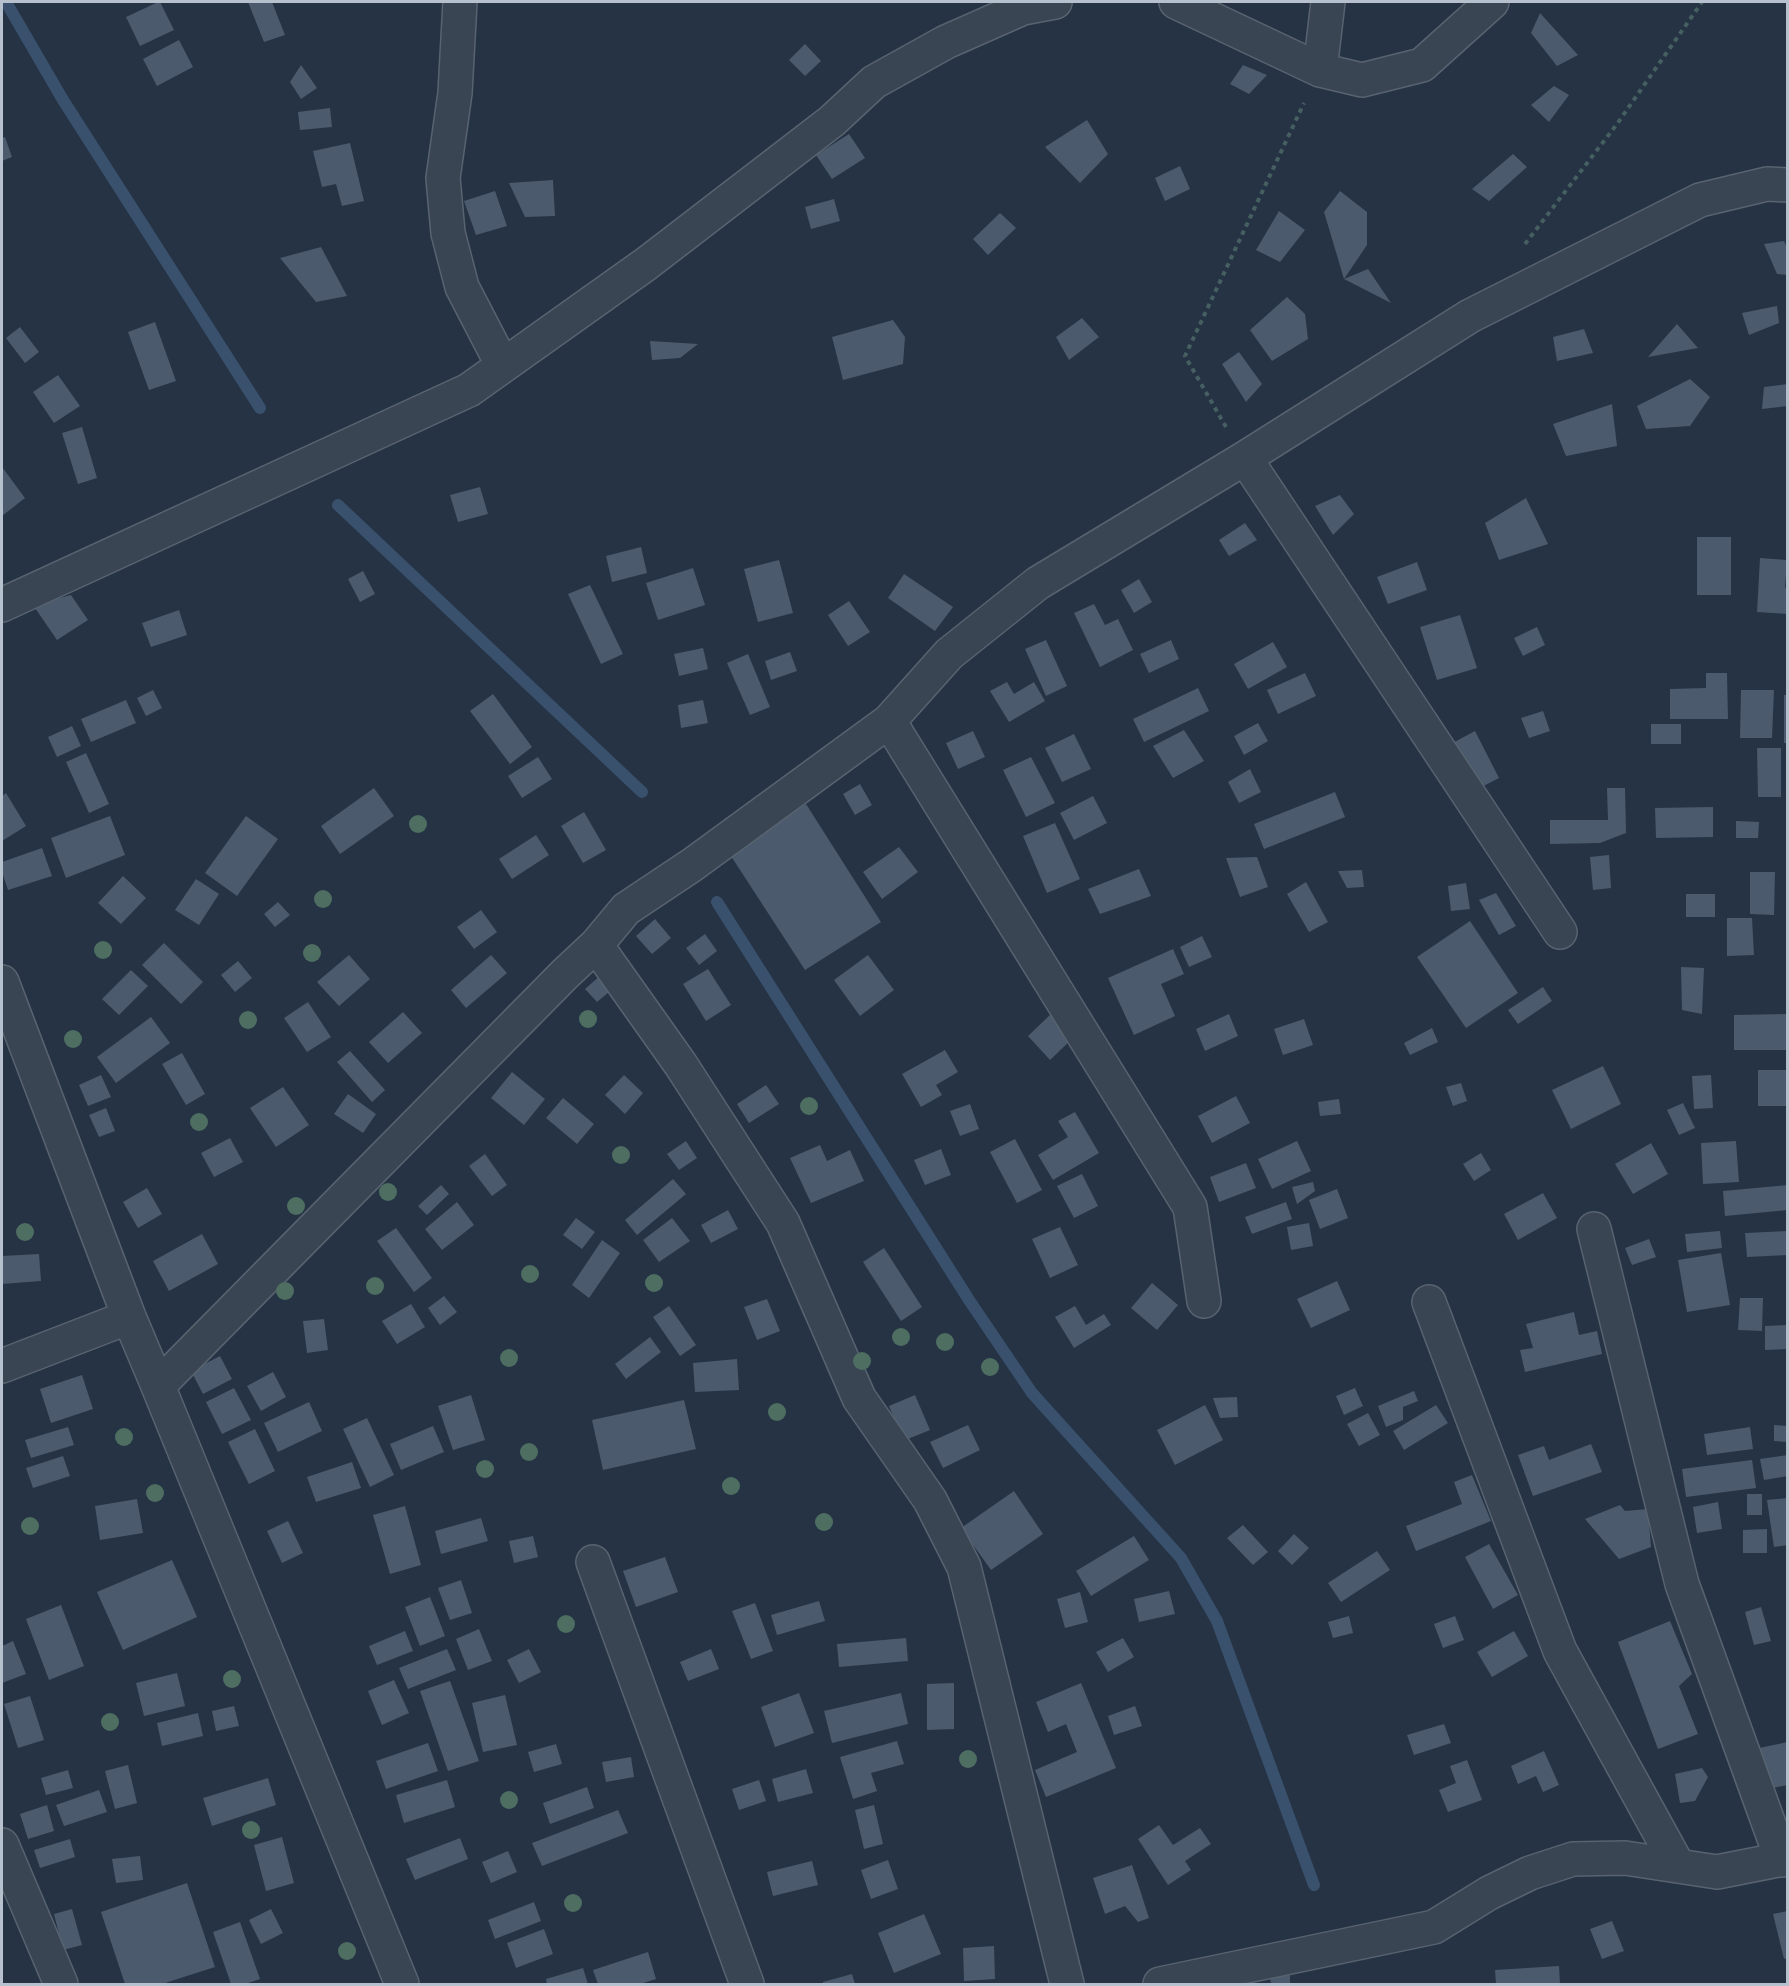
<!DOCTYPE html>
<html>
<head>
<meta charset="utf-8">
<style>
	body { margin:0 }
	#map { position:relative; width:1789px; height:1986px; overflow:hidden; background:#253344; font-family:"PT Sans",sans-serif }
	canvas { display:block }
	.frame { position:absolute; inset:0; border:3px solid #b7c0cd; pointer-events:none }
</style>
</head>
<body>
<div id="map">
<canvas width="1789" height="1986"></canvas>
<div class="frame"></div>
</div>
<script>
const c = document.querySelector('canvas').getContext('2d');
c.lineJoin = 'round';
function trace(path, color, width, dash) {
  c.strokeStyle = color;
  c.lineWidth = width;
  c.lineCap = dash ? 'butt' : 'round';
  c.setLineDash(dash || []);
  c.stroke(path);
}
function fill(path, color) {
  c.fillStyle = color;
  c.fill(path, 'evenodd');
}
trace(new Path2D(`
	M6 2 63 100 260 408
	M338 505 642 792
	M717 902 969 1300 1032 1393 1181 1558 1217 1621 1314 1885`), '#3a516d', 12);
fill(new Path2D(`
	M158 2H160L174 30 140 46 126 17Z
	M248 2H272L285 35 264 42Z
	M1540 13 1578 55 1557 66 1531 33Z
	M179 40 193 67 157 86 143 59Z
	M805 44 821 61 805 76 789 60Z
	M301 65 317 88 301 99 290 82Z
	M1243 65 1267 75 1249 94 1230 84Z
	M1554 86 1569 95 1549 122 1531 105Z
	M330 108 332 127 300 130 298 112Z
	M1087 120 1108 154 1080 183 1045 147Z
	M849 134 865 158 832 179 816 155Z
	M5 137 12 157 2 161V138Z
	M350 143 364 201 342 206 336 184 322 187 313 151Z
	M1513 154 1527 167 1489 201 1472 189Z
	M1180 166 1190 189 1165 201 1155 178Z
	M553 180 555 216 525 217 509 183Z
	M495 191 507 226 476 235 464 201Z
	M1340 191 1367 212V245L1344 279 1368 269 1391 303 1344 279 1324 212Z
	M834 199 840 221 811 229 805 207Z
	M1279 211 1305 230 1280 262 1256 250Z
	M1000 213 1016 228 988 255 973 239Z
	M1784 241 1788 250V275L1777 274 1764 244Z
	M321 247 347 296 316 302 280 258Z
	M1287 297 1305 314 1308 339 1272 361 1250 330Z
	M1777 306 1779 323 1749 335 1742 313Z
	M1082 318 1099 337 1069 360 1056 337Z
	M893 320 905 337 903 364 843 380 832 337Z
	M155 322 176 381 149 390 128 332Z
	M1677 324 1698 348 1648 357Z
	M20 327 39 352 25 363 6 338Z
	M1584 329 1593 353 1557 361 1553 337Z
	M650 341 698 344 680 358 652 360Z
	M1239 352 1262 384 1246 402 1222 364Z
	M58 375 80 406 54 423 33 392Z
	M1690 379 1710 397 1690 426 1646 429 1637 406Z
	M1788 384V406L1762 409 1764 387Z
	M1612 404 1617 446 1566 456 1553 424Z
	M82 427 97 478 78 484 62 433Z
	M2 467 25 498 2 516Z
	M480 487 488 514 458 522 450 495Z
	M1340 495 1354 514 1333 535 1315 506Z
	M1526 498 1548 544 1499 560 1485 523Z
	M1245 523 1257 540 1229 556 1219 540Z
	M1697 537H1731V595H1697Z
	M641 547 647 573 612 582 606 556Z
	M1760 558 1787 560 1785 588H1788V614L1757 612Z
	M779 560 793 613 758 622 744 569Z
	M1417 562 1427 590 1388 604 1377 577Z
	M693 568 705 605 658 620 646 583Z
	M363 571 375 594 360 602 348 579Z
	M904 574 953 607 935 631 888 598Z
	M1139 579 1152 602 1134 613 1121 590Z
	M590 585 623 654 601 664 568 594Z
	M71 595 88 620 57 640 33 605Z
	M849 601 870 632 848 646 828 615Z
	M1094 604 1105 625 1118 619 1133 650 1100 667 1074 613Z
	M179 610 187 635 151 647 142 623Z
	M1460 615 1477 668 1437 680 1420 627Z
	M1537 627 1545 645 1523 656 1514 638Z
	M1046 640 1067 686 1046 696 1025 649Z
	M1171 640 1179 659 1149 673 1140 654Z
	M1273 642 1287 667 1248 689 1234 664Z
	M703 648 708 669 679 676 674 654Z
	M790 652 797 671 771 680 765 661Z
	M748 654 770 707 750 715 727 663Z
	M1305 673 1316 696 1278 714 1267 690Z
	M1706 673H1727L1728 719H1670V689L1706 688Z
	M1007 682 1014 694 1034 682 1045 701 1009 722 990 691Z
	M1198 688 1209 711 1144 742 1133 719Z
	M153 690 162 708 146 716 137 698Z
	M1741 690H1774L1772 738H1740Z
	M493 694 532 747 510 764 470 711Z
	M1784 695H1788V743H1784Z
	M126 700 136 723 91 742 81 719Z
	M703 700 708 723 681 728 678 705Z
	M1543 711 1550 731 1529 738 1521 718Z
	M1258 723 1268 741 1244 755 1234 736Z
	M1651 724H1681V744H1651Z
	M72 726 81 746 57 757 48 737Z
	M1184 730 1204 761 1173 778 1153 746Z
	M973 731 985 757 958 769 946 743Z
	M1475 731 1499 778 1472 792 1447 746Z
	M1074 734 1091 769 1062 782 1045 748Z
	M1757 748H1781V797H1758Z
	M86 753 109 804 89 813 66 762Z
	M538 757 552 779 522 798 508 776Z
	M1031 757 1055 803 1026 817 1003 770Z
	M1250 769 1261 792 1239 803 1228 782Z
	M860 784 872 805 855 815 843 794Z
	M374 788 394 816 340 854 321 826Z
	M1607 788H1625L1626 833 1600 843 1550 844V820H1608Z
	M1335 792 1345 817 1264 849 1254 824Z
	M6 793 26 826 2 841V796Z
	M1093 796 1107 823 1074 840 1060 813Z
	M806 804 881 922 805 970 729 853Z
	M1713 807V837L1656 838 1655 808Z
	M584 812 606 850 583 863 561 826Z
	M110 816 125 855 66 878 51 838Z
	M246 816 278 839 237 896 205 873Z
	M1736 821 1759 822 1758 838H1736Z
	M1055 823 1080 879 1047 893 1023 836Z
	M536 835 549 855 512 879 499 859Z
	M899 847 918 872 882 899 863 872Z
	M42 848 52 876 8 890 2 872V862Z
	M1609 855 1611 888 1593 890 1590 857Z
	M1257 857 1268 887 1240 897 1226 858Z
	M1139 869 1151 896 1100 914 1088 889Z
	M1362 870 1364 887 1347 888 1338 871Z
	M1750 872H1775L1774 915 1750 914Z
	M123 876 146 898 121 924 98 903Z
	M196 879 219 894 199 925 175 910Z
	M1306 882 1328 922 1309 932 1287 894Z
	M1466 883 1470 909 1451 911 1448 886Z
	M1496 893 1516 926 1499 935 1479 900Z
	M1686 894H1715V917H1686Z
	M278 902 290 915 275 927 264 914Z
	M481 910 497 932 474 949 457 927Z
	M1727 918H1752L1754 955 1727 956Z
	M655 919 671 938 652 954 636 936Z
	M1470 921 1518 993 1466 1028 1417 957Z
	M705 934 717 951 699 965 686 948Z
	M1202 936 1212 957 1189 967 1180 947Z
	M164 943 203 982 181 1004 142 965Z
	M1173 949 1184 974 1161 984 1175 1016 1134 1035 1108 978Z
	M349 955 370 979 339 1006 317 982Z
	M491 955 507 973 466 1008 451 990Z
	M868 955 894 990 860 1016 834 980Z
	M238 961 252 978 235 992 221 975Z
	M1681 967 1704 968 1702 1014 1682 1010Z
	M708 969 731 1005 706 1021 683 984Z
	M131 970 148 986 119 1015 102 999Z
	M602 974 614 988 597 1002 585 989Z
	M1543 987 1552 1001 1518 1024 1508 1010Z
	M308 1002 331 1037 307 1052 284 1018Z
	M403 1012 422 1033 388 1063 369 1042Z
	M1229 1014 1238 1036 1205 1051 1196 1029Z
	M1788 1014V1050H1734V1015Z
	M1050 1015 1072 1039 1050 1060 1028 1036Z
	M151 1017 170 1043 116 1083 97 1057Z
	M1304 1019 1313 1045 1283 1055 1274 1029Z
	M1432 1028 1438 1042 1410 1055 1404 1043Z
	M945 1050 958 1072 936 1085 942 1095 921 1107 902 1074Z
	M350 1051 385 1090 372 1102 337 1062Z
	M182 1053 205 1094 186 1105 162 1064Z
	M1603 1066 1621 1104 1571 1129 1552 1090Z
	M1758 1070H1788V1106H1758Z
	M512 1072 545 1099 524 1125 491 1098Z
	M101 1075 111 1097 88 1106 79 1085Z
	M624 1075 643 1093 625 1114 605 1095Z
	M1711 1075 1713 1108 1694 1109 1692 1076Z
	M1461 1083 1467 1101 1453 1106 1446 1087Z
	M766 1085 779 1104 749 1123 737 1104Z
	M283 1087 309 1125 276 1147 250 1108Z
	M348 1094 376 1114 363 1133 334 1114Z
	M1236 1096 1250 1123 1212 1143 1198 1116Z
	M563 1098 594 1124 577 1144 546 1118Z
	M1339 1099 1341 1114 1320 1116 1318 1102Z
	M1683 1103 1695 1128 1679 1135 1667 1110Z
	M970 1104 979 1129 960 1136 950 1111Z
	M106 1108 115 1131 99 1137 89 1115Z
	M1075 1112 1099 1153 1053 1180 1038 1155 1068 1137 1058 1121Z
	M230 1138 243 1162 214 1177 201 1153Z
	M1015 1139 1042 1190 1017 1203 990 1152Z
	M686 1141 697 1158 679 1170 667 1154Z
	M1297 1141 1311 1171 1272 1189 1258 1159Z
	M1736 1141 1739 1182 1703 1184 1701 1143Z
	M1651 1143 1668 1174 1633 1194 1615 1164Z
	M820 1145 827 1161 850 1150 864 1181 811 1203 790 1158Z
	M941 1149 951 1175 925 1185 914 1160Z
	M1481 1153 1491 1170 1474 1181 1463 1164Z
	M485 1154 507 1185 492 1196 469 1166Z
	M1246 1163 1256 1188 1219 1202 1210 1177Z
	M1082 1174 1098 1206 1074 1218 1057 1186Z
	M673 1179 686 1194 637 1235 625 1220Z
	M1313 1182 1315 1191 1297 1204 1292 1187Z
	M441 1185 449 1194 427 1215 418 1206Z
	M1788 1185V1210L1725 1216 1723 1191Z
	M147 1188 162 1214 138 1228 123 1202Z
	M1337 1189 1348 1218 1320 1229 1309 1200Z
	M1543 1193 1557 1218 1518 1240 1504 1214Z
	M457 1202 474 1225 442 1250 425 1229Z
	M1286 1202 1292 1219 1252 1234 1245 1217Z
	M728 1210 738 1229 711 1243 701 1225Z
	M576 1218 595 1232 582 1249 563 1235Z
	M672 1218 690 1241 659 1262 643 1240Z
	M1309 1223 1313 1246 1291 1250 1287 1227Z
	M1060 1227 1078 1265 1050 1278 1032 1239Z
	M396 1228 432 1278 414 1292 377 1241Z
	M1720 1231 1722 1248 1687 1252 1685 1234Z
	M1788 1231V1255L1747 1257 1745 1233Z
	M202 1234 218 1264 169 1291 153 1261Z
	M1649 1239 1656 1257 1632 1265 1625 1248Z
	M602 1240 620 1253 589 1298 572 1285Z
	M884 1248 922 1307 901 1321 863 1262Z
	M1721 1253 1730 1305 1687 1312 1678 1260Z
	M39 1254 41 1281 2 1284V1256Z
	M1337 1281 1350 1310 1311 1328 1297 1299Z
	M1152 1283 1178 1305 1157 1330 1131 1308Z
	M444 1296 457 1312 440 1325 428 1308Z
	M1740 1298H1763L1762 1331 1738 1330Z
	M767 1299 780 1331 757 1340 744 1307Z
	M411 1304 425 1327 397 1344 382 1321Z
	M669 1306 696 1345 680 1356 653 1317Z
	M1075 1306 1086 1325 1104 1314 1111 1325 1074 1348 1055 1317Z
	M1574 1312 1579 1335 1597 1331 1602 1354 1525 1372 1520 1350 1533 1348 1526 1324Z
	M324 1319 328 1350 307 1353 303 1321Z
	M1788 1325V1349L1765 1350V1326Z
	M650 1337 661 1352 626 1379 615 1364Z
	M220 1356 232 1379 203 1394 191 1371Z
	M737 1359 739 1390 695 1392 693 1363Z
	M273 1372 286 1397 261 1411 247 1386Z
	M82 1375 93 1409 51 1423 40 1389Z
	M234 1388 251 1420 222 1434 206 1402Z
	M1355 1388 1363 1406 1344 1415 1336 1396Z
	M1414 1391 1418 1401 1403 1407V1420L1386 1427 1378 1406Z
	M471 1395 485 1440 453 1450 438 1406Z
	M915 1395 930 1430 903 1441 889 1406Z
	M1237 1397 1238 1417 1220 1418 1213 1398Z
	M684 1400 696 1449 603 1470 592 1420Z
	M309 1402 322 1431 278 1452 264 1423Z
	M1205 1405 1223 1440 1175 1465 1157 1430Z
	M1436 1405 1448 1423 1404 1450 1393 1431Z
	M1368 1413 1380 1435 1359 1446 1347 1424Z
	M367 1418 394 1475 370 1487 343 1429Z
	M968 1425 980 1450 943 1468 930 1442Z
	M1774 1425 1788 1426V1442L1774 1441Z
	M433 1426 444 1452 401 1470 390 1444Z
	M68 1427 74 1445 31 1458 25 1440Z
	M1750 1427 1753 1449 1707 1455 1704 1434Z
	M255 1429 275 1471 249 1484 228 1442Z
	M1591 1444 1602 1472 1533 1496 1518 1455 1544 1446 1549 1460Z
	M1788 1455V1476L1764 1480 1760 1459Z
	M63 1456 70 1476 33 1488 26 1468Z
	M1752 1460 1756 1488 1686 1497 1682 1469Z
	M352 1462 361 1488 316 1502 307 1477Z
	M1472 1475 1491 1521 1416 1551 1406 1526 1462 1504 1454 1482Z
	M1014 1491 1043 1534 991 1570 961 1528Z
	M1747 1494H1762V1515H1747Z
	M1788 1498V1545L1774 1547 1767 1500Z
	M137 1499 143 1533 100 1540 95 1506Z
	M1718 1502 1722 1529 1697 1533 1693 1507Z
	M1620 1505 1625 1511 1648 1509 1651 1547 1619 1559 1585 1519Z
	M405 1506 421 1565 390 1574 373 1515Z
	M481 1518 488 1541 441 1554 435 1531Z
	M288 1521 303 1553 282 1563 267 1531Z
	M1243 1525 1268 1552 1253 1565 1227 1538Z
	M1767 1529V1553H1743V1530Z
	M1294 1534 1309 1548 1292 1565 1278 1551Z
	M533 1536 538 1557 514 1563 509 1541Z
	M1134 1536 1149 1560 1091 1596 1076 1571Z
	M1489 1544 1518 1595 1493 1609 1465 1557Z
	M1377 1551 1390 1570 1341 1602 1328 1583Z
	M665 1557 678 1592 636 1607 623 1571Z
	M172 1560 197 1617 123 1650 97 1592Z
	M461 1580 472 1613 450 1620 438 1588Z
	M1169 1591 1175 1614 1139 1622 1134 1599Z
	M1080 1592 1088 1622 1065 1628 1057 1599Z
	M430 1597 445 1636 420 1646 405 1607Z
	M819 1601 825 1621 777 1635 771 1615Z
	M755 1603 773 1651 751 1659 732 1611Z
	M61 1605 84 1666 49 1680 26 1619Z
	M1761 1607 1771 1641 1754 1645 1745 1612Z
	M1349 1616 1353 1633 1333 1638 1328 1622Z
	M1455 1616 1464 1640 1443 1648 1434 1624Z
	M1670 1621 1692 1674 1679 1686 1698 1734 1658 1749 1618 1642Z
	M479 1629 492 1661 468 1670 456 1639Z
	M405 1631 413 1651 377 1665 369 1646Z
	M1514 1631 1528 1656 1492 1677 1477 1652Z
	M906 1638 908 1661 839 1667 837 1644Z
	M1123 1638 1134 1657 1108 1672 1096 1652Z
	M13 1641 26 1674 2 1683V1646Z
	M447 1649 456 1670 408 1689 399 1668Z
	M529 1649 541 1672 519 1683 507 1660Z
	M711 1649 719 1669 688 1681 680 1662Z
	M177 1673 185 1706 144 1716 136 1683Z
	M394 1680 409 1713 382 1725 368 1691Z
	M450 1681 479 1761 448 1771 420 1691Z
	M954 1683V1729L927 1730V1684Z
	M1081 1683 1116 1768 1046 1797 1035 1770 1077 1752 1066 1724 1048 1732 1036 1702Z
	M799 1693 814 1733 775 1747 761 1707Z
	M901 1693 908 1724 832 1743 824 1711Z
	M505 1695 517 1745 483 1752 472 1703Z
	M30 1696 44 1740 18 1748 4 1704Z
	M234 1706 239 1726 216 1731 212 1711Z
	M1135 1706 1142 1726 1114 1735 1108 1716Z
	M198 1713 203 1736 162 1746 157 1723Z
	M1444 1724 1451 1743 1414 1755 1407 1735Z
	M897 1741 904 1764 871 1773 877 1791 853 1799 840 1757Z
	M1788 1742V1785L1767 1789 1759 1748Z
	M428 1743 438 1771 386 1789 376 1761Z
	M556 1744 562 1764 534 1772 528 1752Z
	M1544 1751 1559 1785 1543 1792 1536 1776 1518 1784 1511 1766Z
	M631 1757 634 1777 606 1782 602 1762Z
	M1467 1760 1482 1800 1448 1812 1439 1790 1456 1783 1450 1766Z
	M128 1765 137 1803 115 1809 105 1771Z
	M1702 1768 1708 1777 1695 1801 1680 1803 1675 1774Z
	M806 1769 813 1793 778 1802 772 1779Z
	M68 1770 73 1788 46 1795 41 1778Z
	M268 1778 276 1805 212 1826 203 1798Z
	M447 1780 455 1807 404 1823 396 1795Z
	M759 1780 766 1801 739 1810 732 1789Z
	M587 1787 594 1808 550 1824 543 1803Z
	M99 1790 107 1812 64 1826 56 1805Z
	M47 1805 54 1831 28 1839 20 1814Z
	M874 1805 883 1844 864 1849 855 1810Z
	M618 1810 628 1833 542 1866 532 1843Z
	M1159 1825 1173 1845 1200 1828 1211 1844 1185 1861 1191 1870 1168 1885 1138 1839Z
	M282 1837 294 1883 266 1891 254 1845Z
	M460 1838 468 1859 415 1880 406 1859Z
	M70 1839 75 1857 40 1868 34 1850Z
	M508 1851 517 1872 491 1883 482 1862Z
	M140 1856 143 1880 116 1883 112 1859Z
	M888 1860 898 1889 871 1899 861 1870Z
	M812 1861 818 1885 773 1896 767 1872Z
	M1132 1865 1149 1918 1138 1922 1125 1906 1105 1914 1093 1878Z
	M187 1883 215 1967 162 1984H125L101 1912Z
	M534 1902 541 1921 495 1939 488 1920Z
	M72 1909 82 1945 63 1950 54 1914Z
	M271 1909 283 1933 261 1944 249 1920Z
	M1788 1911V1958L1784 1959 1773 1914Z
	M924 1914 941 1954 894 1973 878 1933Z
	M1612 1921 1624 1951 1602 1959 1590 1929Z
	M240 1922 260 1979 245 1984H231L213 1932Z
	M544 1929 553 1954 516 1968 507 1943Z
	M994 1946 995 1979 964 1981 963 1948Z
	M648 1952 656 1979 640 1984H598L593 1970Z
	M1559 1966 1560 1984H1496L1495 1970Z
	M583 1968 588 1984H547L546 1979Z
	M852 1974 855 1984H823V1982Z
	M1290 1975V1984H1271L1270 1976Z`), '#4c5a6d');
const minor = new Path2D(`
	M460 2 455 93 443 178 448 233 462 287 503 366
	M1176 2 1320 70 1362 80 1422 65 1492 2
	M1320 70 1328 2
	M1245 458 1560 932
	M2 605 469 390 646 264 832 121 874 82 946 42 1023 8 1055 2
	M889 721 1190 1207 1204 1301
	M596 945 681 1065 783 1223 859 1398 930 1500 964 1567 1067 1984
	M2 982 129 1317 158 1386 402 1984
	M1594 1229 1682 1584 1782 1860
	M1429 1302 1560 1651 1677 1864
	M2 1366 129 1317
	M158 1386 565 974 596 945 626 909 692 865 889 721 949 654 1038 583 1245 458 1470 316 1700 200 1767 184 1788 185
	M593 1562 747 1984
	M2 1845 61 1984
	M1160 1984 1434 1927 1489 1893 1530 1873 1573 1859 1625 1858 1717 1872 1788 1858`);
trace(minor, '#586370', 36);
trace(new Path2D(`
	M1525 244 1617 124 1702 2
	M1226 427 1185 356 1304 103`), '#465f61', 4, [4.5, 4.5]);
trace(minor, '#3a4553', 33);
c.fillStyle = '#4d6e61';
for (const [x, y] of [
	[418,824],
	[323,899],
	[103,950],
	[312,953],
	[588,1019],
	[248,1020],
	[73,1039],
	[809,1106],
	[199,1122],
	[621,1155],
	[388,1192],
	[296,1206],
	[25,1232],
	[530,1274],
	[654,1283],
	[375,1286],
	[285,1291],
	[901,1337],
	[945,1342],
	[509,1358],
	[862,1361],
	[990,1367],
	[777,1412],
	[124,1437],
	[529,1452],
	[485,1469],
	[731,1486],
	[155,1493],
	[824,1522],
	[30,1526],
	[566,1624],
	[232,1679],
	[110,1722],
	[968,1759],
	[509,1800],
	[251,1830],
	[573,1903],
	[347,1951]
]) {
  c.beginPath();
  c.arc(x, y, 9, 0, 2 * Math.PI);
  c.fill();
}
</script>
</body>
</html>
